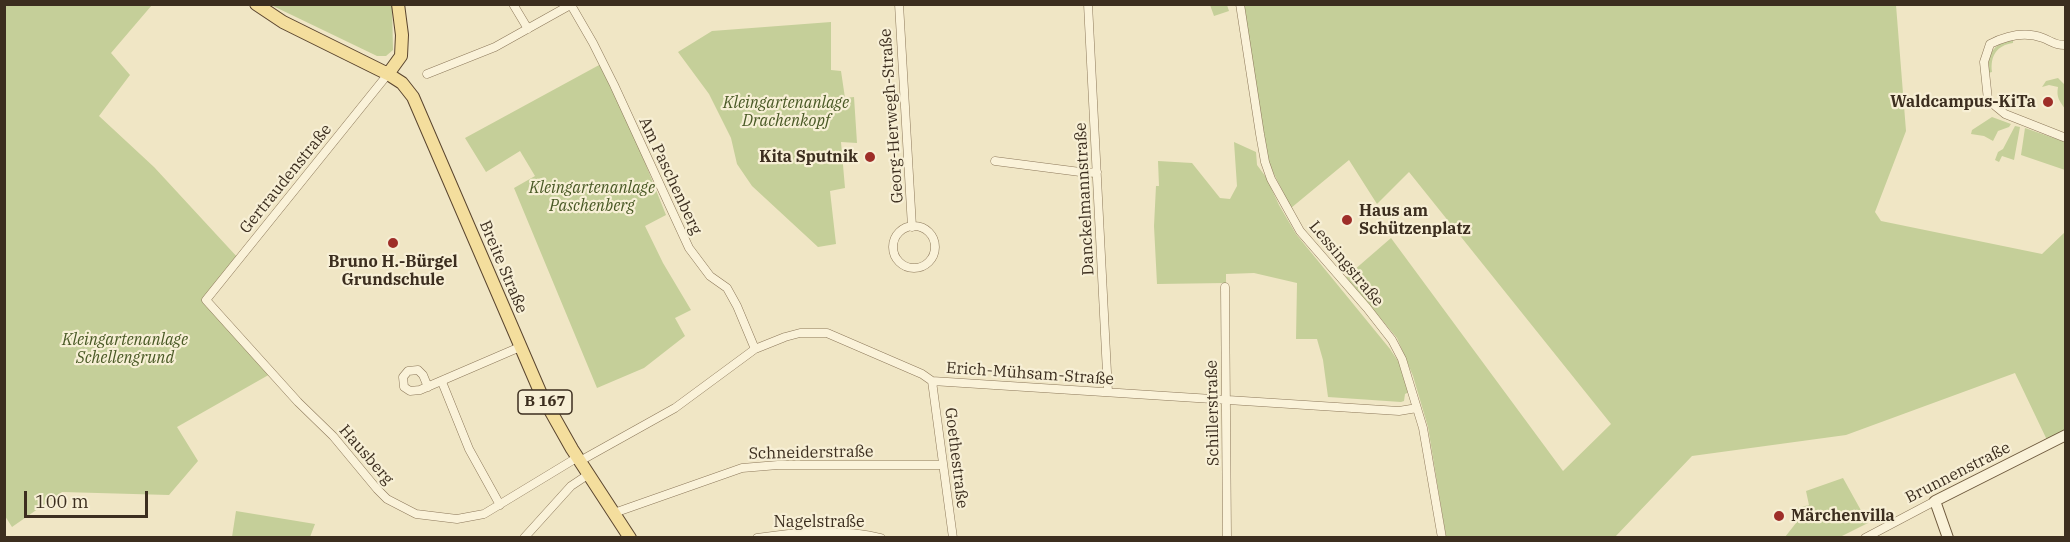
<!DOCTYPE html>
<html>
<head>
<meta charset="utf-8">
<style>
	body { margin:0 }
	#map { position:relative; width:2070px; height:542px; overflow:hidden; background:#f0e6c5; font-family:"IBM Plex Serif",serif }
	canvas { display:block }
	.frame { position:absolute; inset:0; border:6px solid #3c2e1f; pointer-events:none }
	.scale { position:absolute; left:24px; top:491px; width:124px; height:27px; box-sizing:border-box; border:3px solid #3c2e1f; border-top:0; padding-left:8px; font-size:18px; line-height:21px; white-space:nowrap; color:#3c2e1f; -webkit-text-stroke:4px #f7efd5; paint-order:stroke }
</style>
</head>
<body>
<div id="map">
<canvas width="2070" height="542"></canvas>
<div class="frame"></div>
<div class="scale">100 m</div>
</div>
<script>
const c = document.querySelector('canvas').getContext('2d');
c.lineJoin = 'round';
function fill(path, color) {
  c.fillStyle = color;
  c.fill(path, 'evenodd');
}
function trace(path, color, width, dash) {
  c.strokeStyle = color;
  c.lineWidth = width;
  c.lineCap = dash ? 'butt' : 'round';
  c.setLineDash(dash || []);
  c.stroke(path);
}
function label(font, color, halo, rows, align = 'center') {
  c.font = font + ' "IBM Plex Serif",serif';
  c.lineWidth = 4.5;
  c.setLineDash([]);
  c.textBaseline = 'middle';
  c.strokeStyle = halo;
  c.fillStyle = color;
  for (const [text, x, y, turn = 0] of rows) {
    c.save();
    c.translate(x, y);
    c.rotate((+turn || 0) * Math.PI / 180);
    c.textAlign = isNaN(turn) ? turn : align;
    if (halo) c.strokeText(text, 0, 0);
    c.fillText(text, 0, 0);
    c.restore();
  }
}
fill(new Path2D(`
	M5 5H152L111 53 130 75 99 116 154 167 239 259 206 301 272 373 177 427 198 461 169 495 62 492 12 527 5 516Z
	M271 5H392L393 50 386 56H377Z
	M1210 5H1227L1229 11 1214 16Z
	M1243 5H1896L1906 131 1875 212 1881 221 2042 254 2065 232V430L2047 440 2015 373 1846 435 1692 456 1615 537H1446L1428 427 1413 376 1397 338 1346 277 1391 238 1563 471 1611 424 1409 172 1377 204 1349 160 1291 208 1269 164Z
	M831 22V70L841 71 845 98 854 97 857 143 841 142 845 188 830 191 836 244 818 247 752 186 737 164 731 138 709 94 678 52 712 31Z
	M2013 39V43C1997 45 1990 56 1992 72L1988 73C1988 51 1992 46 2013 39Z
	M601 64 614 85 666 215 645 226 663 263 691 310 675 318 685 336 644 368 597 388 514 188 535 176 520 151 486 172 465 138Z
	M2058 78 2065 85V109C2060 101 2056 98 2058 87L2049 85 2042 87 2046 81Z
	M1992 117 2011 124 2009 127 1998 131 1993 141 1984 136 1971 134 1972 130Z
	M2015 126 2020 127 2014 160 2002 156 1999 162 1995 160 1998 152 2003 149Z
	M2025 128 2065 142V170L2021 155Z
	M1234 142 1256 152 1257 165 1266 177 1279 205 1296 234 1390 349 1400 364 1409 392 1405 394 1404 401 1401 402 1328 397 1323 360 1317 339H1296L1297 283 1254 273 1226 274V283L1157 284 1154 226 1156 186H1159L1158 161 1192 163 1220 198 1230 199 1237 186Z
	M1843 478 1868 523 1840 537H1785L1796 523 1794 509 1809 505 1806 491Z
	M236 511 315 524 310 537H232Z`), '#c5cf99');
const street = new Path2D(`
	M513 4 528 29
	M899 4 912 227
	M1088 4 1108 392
	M1240 4 1260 134 1265 162 1271 179 1300 231 1367 308 1392 340 1402 359 1423 428 1442 538
	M571 5 593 43 614 85 689 248 710 276 727 288 737 306 755 349
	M2066 45C2056 46 2051 41 2043 38 2025 31 2006 36 1990 44L1984 62 1988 100 2005 114 2066 138
	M388 74 206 300 298 402 333 436 377 489 387 499 416 514 457 519 484 514 578 457
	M427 74 495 47 572 4
	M995 161 1088 173 1097 172
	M893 247a21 21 0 1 1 42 0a21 21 0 1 1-42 0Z
	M1225 287 1227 538
	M932 381 953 538
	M442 382 469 449 500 505
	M428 387 423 375 418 370 408 371 403 377 404 387 410 391 420 390 520 347
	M580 461 675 408 755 349 785 337 800 333H827L922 374 932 381 1399 411 1417 408
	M614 513 742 468 778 465H943
	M524 538 571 486 589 474
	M757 538C797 532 842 528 881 538
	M1865 538 1935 501`);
const secondary = new Path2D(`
	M1948 538 1935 501 2066 435`);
const primary = new Path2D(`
	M256 4 283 22 388 74 402 83 413 97 541 394 572 449 630 538
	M388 74 401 56 402 35 398 4`);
trace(street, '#8c785a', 9);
trace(secondary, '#6e593d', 12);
trace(primary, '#5a452f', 14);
trace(street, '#faf2d9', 8);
trace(secondary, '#faf2d9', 10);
trace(primary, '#f4de9d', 12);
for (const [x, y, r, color] of [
	[2048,102,6,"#9e2e28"],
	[870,157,6,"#9e2e28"],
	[1347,220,6,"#9e2e28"],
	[393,243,6,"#9e2e28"],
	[1779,516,6,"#9e2e28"]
]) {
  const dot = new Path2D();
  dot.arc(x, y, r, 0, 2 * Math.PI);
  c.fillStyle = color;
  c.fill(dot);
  trace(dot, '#f7efd5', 2);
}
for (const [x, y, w] of [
	[545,402,54]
]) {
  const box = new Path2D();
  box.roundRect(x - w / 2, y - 12, w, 24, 4.5);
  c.fillStyle = '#f7efd5';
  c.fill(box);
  trace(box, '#3c2e1f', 1.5);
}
label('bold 15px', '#3c2e1f', null, [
	["B 167",545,402]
]);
label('bold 16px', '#3c2e1f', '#f7efd5', [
	["Waldcampus-KiTa",2036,102],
	["Kita Sputnik",858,157],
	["Haus am",1359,211,"left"],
	["Schützenplatz",1359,229,"left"],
	["Bruno H.-Bürgel",393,262,"center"],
	["Grundschule",393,280,"center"],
	["Märchenvilla",1791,516,"left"]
], 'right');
label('italic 16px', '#495925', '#f7efd5', [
	["Kleingartenanlage",786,103],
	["Drachenkopf",786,121],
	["Kleingartenanlage",592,188],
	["Paschenberg",592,206],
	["Kleingartenanlage",125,340],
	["Schellengrund",125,358]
]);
label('16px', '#3c2e1f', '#f7efd5', [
	["Georg-Herwegh-Straße",892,116,-94],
	["Am Paschenberg",670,176,65],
	["Gertraudenstraße",286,179,-51],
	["Danckelmannstraße",1085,199,-93],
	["Lessingstraße",1346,264,50],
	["Breite Straße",503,267,67],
	["Erich-Mühsam-Straße",1030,374,4],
	["Schillerstraße",1213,413,-91],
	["Schneiderstraße",811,453,-1],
	["Hausberg",366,455,49],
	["Goethestraße",956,458,83],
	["Brunnenstraße",1958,473,-27],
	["Nagelstraße",819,522]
]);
</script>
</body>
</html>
